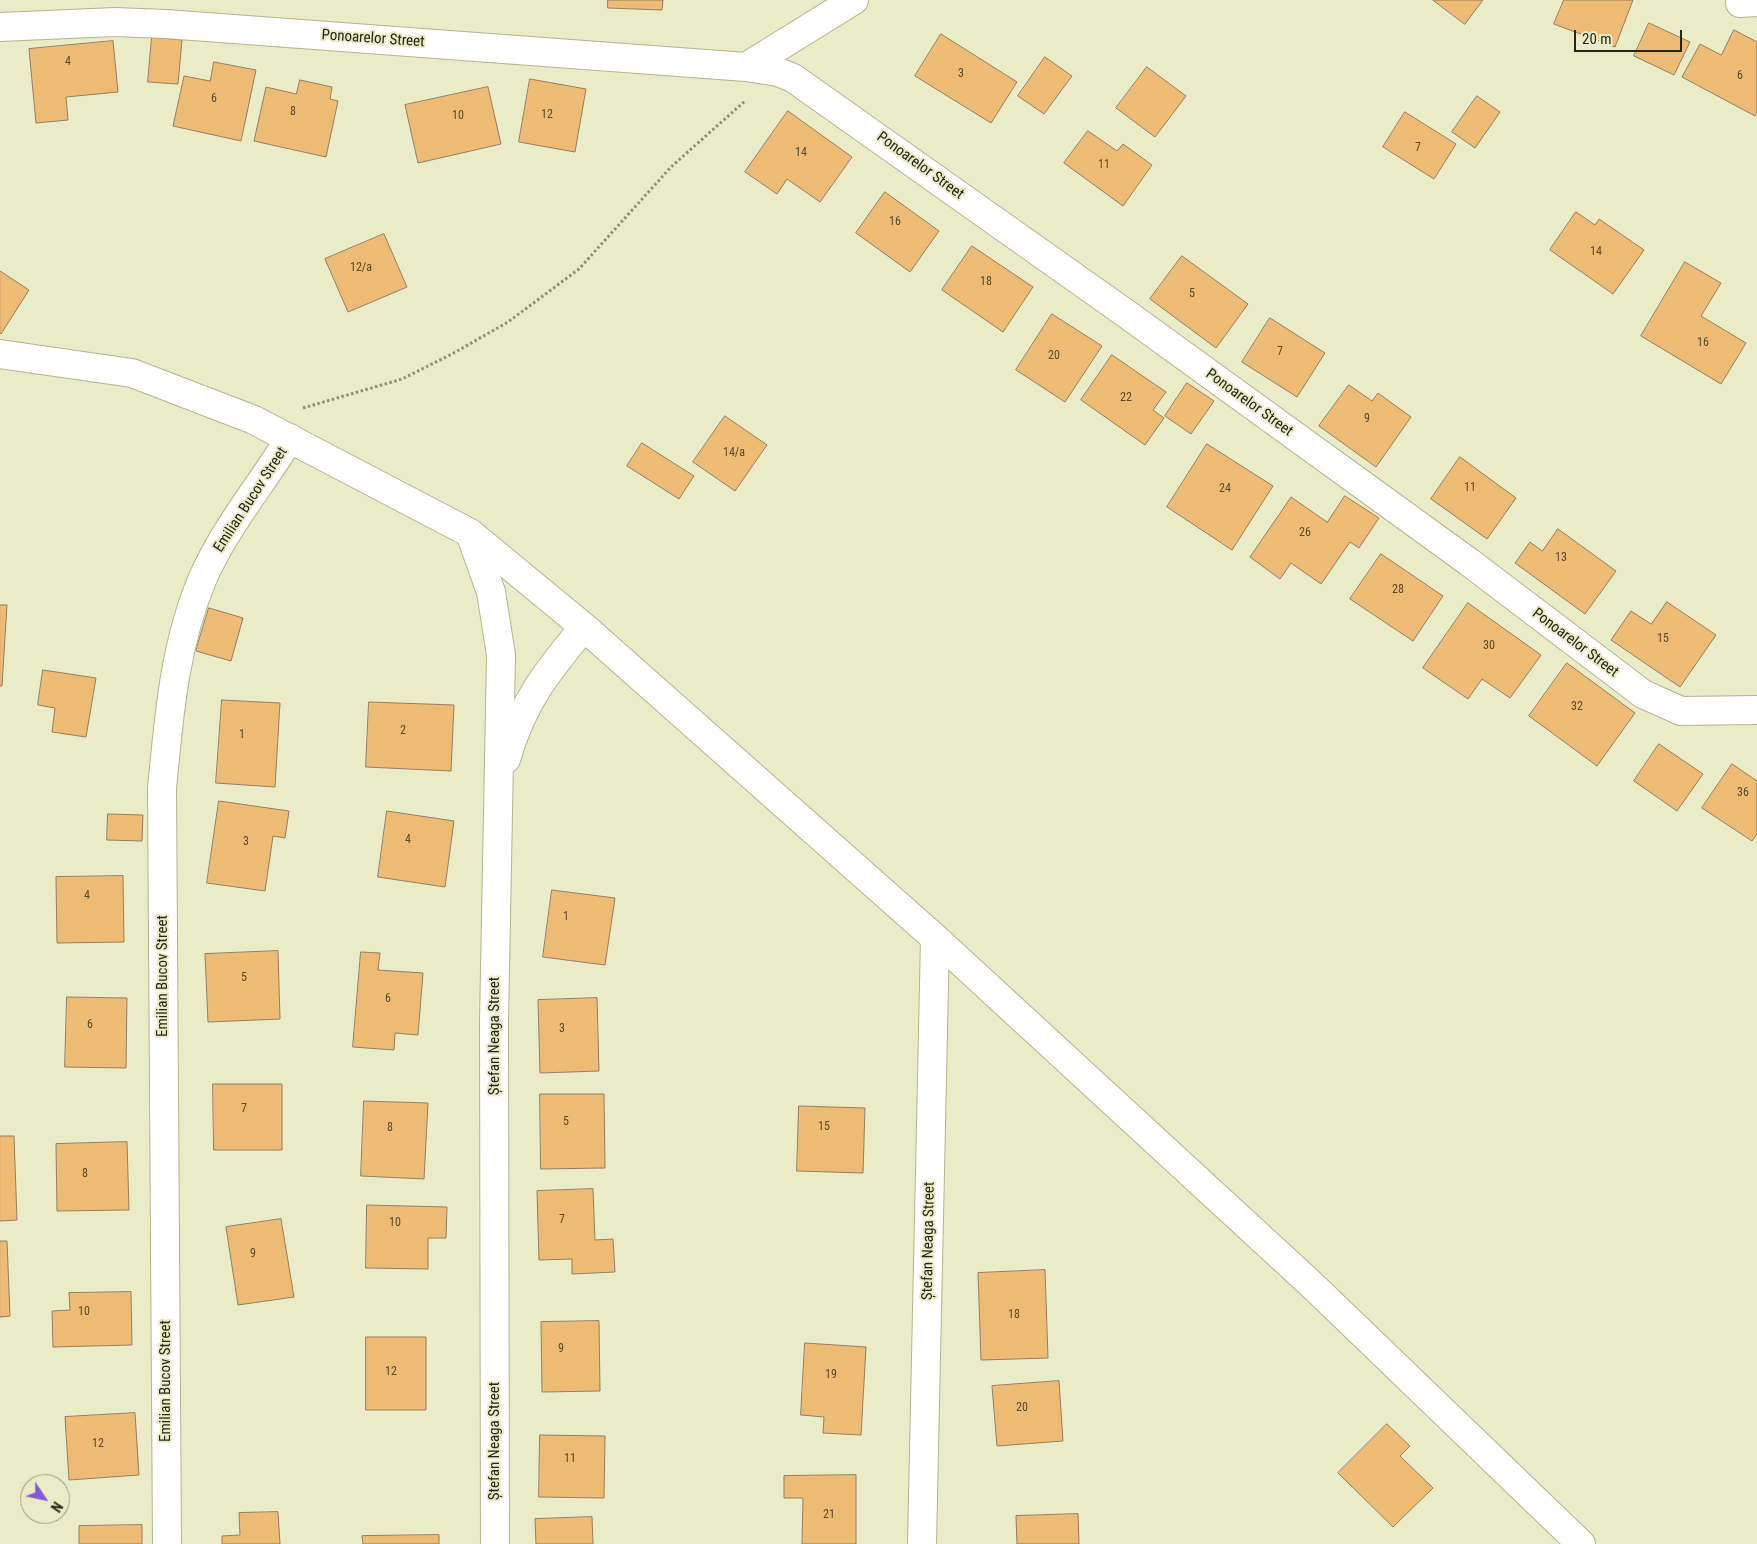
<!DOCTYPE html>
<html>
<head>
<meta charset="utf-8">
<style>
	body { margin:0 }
	#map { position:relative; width:1757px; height:1544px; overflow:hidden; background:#eaebc7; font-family:"Roboto Condensed",sans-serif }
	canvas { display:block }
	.north { position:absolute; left:20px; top:1474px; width:50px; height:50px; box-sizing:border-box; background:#eaebc7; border:1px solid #9c9c81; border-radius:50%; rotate:124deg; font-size:14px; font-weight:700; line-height:20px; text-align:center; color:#262618 }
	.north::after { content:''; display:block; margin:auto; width:18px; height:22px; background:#835bd5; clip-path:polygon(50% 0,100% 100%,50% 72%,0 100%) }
	.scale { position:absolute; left:1574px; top:30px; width:108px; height:22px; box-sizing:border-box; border:2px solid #262618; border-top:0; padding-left:6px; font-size:15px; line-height:18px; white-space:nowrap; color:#262618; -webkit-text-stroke:4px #eaebc7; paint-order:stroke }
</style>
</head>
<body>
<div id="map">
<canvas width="1757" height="1544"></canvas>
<div class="north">N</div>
<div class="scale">20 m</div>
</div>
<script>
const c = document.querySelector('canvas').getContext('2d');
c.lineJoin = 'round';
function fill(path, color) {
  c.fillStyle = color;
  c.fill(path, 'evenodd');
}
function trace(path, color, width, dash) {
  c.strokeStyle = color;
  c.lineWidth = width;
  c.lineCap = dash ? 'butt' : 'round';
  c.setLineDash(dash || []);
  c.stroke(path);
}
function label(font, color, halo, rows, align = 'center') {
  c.font = font + ' "Roboto Condensed",sans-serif';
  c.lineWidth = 4;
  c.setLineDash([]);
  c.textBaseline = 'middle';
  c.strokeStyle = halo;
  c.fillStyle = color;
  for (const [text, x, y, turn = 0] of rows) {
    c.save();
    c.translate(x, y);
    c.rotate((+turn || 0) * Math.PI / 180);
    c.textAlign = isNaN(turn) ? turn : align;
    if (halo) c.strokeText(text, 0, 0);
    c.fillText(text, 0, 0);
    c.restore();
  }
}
const building = new Path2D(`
	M608 0H663L662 10 608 8Z
	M1433 0H1483L1465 24Z
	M1564 0H1633L1615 47 1554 24Z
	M1649 23 1690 42 1674 75 1634 56Z
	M1734 30 1757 42V112L1755 116 1682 77 1700 44 1721 55Z
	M941 34 1017 82 991 123 915 76Z
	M152 37 182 40 178 84 148 82Z
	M113 41 118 92 66 97 68 120 36 123 29 49Z
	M1045 57 1072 76 1044 114 1018 96Z
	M214 62 256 70 241 141 173 126 184 76 210 81Z
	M1147 67 1186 96 1155 137 1116 108Z
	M530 79 586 89 575 152 519 142Z
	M300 80 332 87 330 99 338 101 326 157 254 141 266 87 296 94Z
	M488 87 501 144 418 163 405 105Z
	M1477 96 1500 112 1475 148 1452 132Z
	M788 111 852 157 820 202 787 179 777 194 745 172Z
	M1405 112 1456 144 1434 179 1383 147Z
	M1088 131 1117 151 1123 144 1152 165 1123 206 1064 163Z
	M885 192 939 231 910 272 856 233Z
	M1576 212 1595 225 1599 219 1644 250 1613 294 1550 250Z
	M384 234 407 287 348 312 325 259Z
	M972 246 1033 287 1003 332 942 290Z
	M1182 256 1248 304 1216 348 1150 299Z
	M1685 262 1721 283 1701 316 1746 343 1721 384 1641 336Z
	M0 271 29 290 1 334 0 333Z
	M1052 314 1102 346 1065 402 1016 370Z
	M1270 318 1325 353 1297 397 1242 362Z
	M1112 355 1166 392 1153 410 1164 418 1145 445 1081 400Z
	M1187 383 1214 401 1191 434 1165 416Z
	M1349 385 1372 401 1378 393 1411 417 1376 467 1319 426Z
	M725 416 767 445 735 491 693 462Z
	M642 443 694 476 679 499 627 466Z
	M1207 444 1273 486 1232 550 1167 507Z
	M1460 457 1516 498 1487 539 1431 499Z
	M1345 496 1379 518 1359 548 1350 542 1321 584 1291 563 1280 579 1250 557 1291 497 1327 522Z
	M1558 529 1616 571 1585 614 1515 563 1530 542 1542 551Z
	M1381 554 1443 596 1413 641 1350 599Z
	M1667 602 1716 635 1680 687 1611 640 1631 611 1651 624Z
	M1468 603 1541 655 1510 698 1482 679 1468 699 1423 668Z
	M0 605H7L2 686H0Z
	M209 608 243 618 231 661 196 651Z
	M1567 663 1635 713 1597 766 1529 716Z
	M43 670 96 678 86 737 52 732 55 708 38 705Z
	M222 700 280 703 275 787 216 783Z
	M369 702 454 705 451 771 366 767Z
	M1659 744 1703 774 1677 811 1634 781Z
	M1732 764 1757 781V834L1752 841 1702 808Z
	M219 801 289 811 285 838 273 836 265 891 207 883Z
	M387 811 454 821 445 887 378 877Z
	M108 814 143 815 142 841 107 840Z
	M123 876 124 942 57 943 56 877Z
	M552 890 615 898 605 965 543 957Z
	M278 951 280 1019 208 1022 205 954Z
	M361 952 380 953 378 970 423 973 418 1035 395 1033 394 1050 353 1047Z
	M67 997 127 998 126 1068 65 1067Z
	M597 998 599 1071 540 1073 538 1000Z
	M213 1084H282V1150H214Z
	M540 1094H604L605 1168 541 1169Z
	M364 1101 428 1103 424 1179 361 1176Z
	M799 1106 865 1108 863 1173 797 1171Z
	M0 1136H14L17 1220 0 1221Z
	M127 1142 129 1210 57 1211 56 1144Z
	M593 1189 595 1240 613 1239 615 1272 572 1274V1259L539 1260 537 1191Z
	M367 1205 447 1207 446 1238H428V1269L366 1268Z
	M281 1219 294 1297 238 1305 226 1227Z
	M0 1241H7L10 1316 0 1317Z
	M1045 1270 1048 1358 981 1360 978 1273Z
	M131 1292 132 1345 53 1347 52 1311 70 1310 69 1293Z
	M599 1321 600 1391 542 1392 541 1322Z
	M366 1337H426V1410H366Z
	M805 1343 866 1347 861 1435 823 1433 824 1417 801 1415Z
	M1059 1381 1063 1441 997 1446 992 1386Z
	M135 1413 139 1475 69 1480 65 1417Z
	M1387 1424 1410 1446 1400 1456 1433 1488 1393 1527 1338 1473Z
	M540 1435 605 1436 604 1498 539 1497Z
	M856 1475V1544H802L803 1498H784V1476Z
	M278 1512 280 1544H222V1536L240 1535 239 1513Z
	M1078 1514 1079 1544H1017L1016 1516Z
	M592 1517 593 1544H536L535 1519Z
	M142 1525V1544H79V1526Z
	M439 1535V1544H363L362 1536Z`);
fill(building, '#eebb75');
trace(building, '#947e62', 1);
const street = new Path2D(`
	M1740 3 1757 2
	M0 27 115 22 166 24 746 67 778 72 793 78 1128 315 1469 562 1643 694 1681 711 1757 710
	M746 67 854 0
	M0 354 132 373 254 420 470 533 584 627 935 938 1312 1285 1581 1544
	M470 533 491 592 501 655 494 1022 495 1544
	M506 759C523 701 546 673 584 627
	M167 1544 162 788C169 717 174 647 202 580 224 529 261 485 290 438
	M922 1544 935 938`);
trace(street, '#b3b491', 30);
trace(new Path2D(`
	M303 408 402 379 452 354 508 322 579 269 671 167 745 101`), '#909076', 3, [2.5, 2.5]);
trace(street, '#fff', 28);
label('12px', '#584b2f', null, [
	["4",68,62],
	["3",961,74],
	["6",1740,76],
	["6",214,99],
	["8",293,112],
	["12",547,115],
	["10",458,116],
	["7",1418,148],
	["14",801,153],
	["11",1104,165],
	["16",895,222],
	["14",1596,252],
	["12/a",361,268],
	["18",986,282],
	["5",1192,294],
	["16",1703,343],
	["7",1280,352],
	["20",1054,356],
	["22",1126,398],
	["9",1367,419],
	["14/a",734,453],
	["11",1470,488],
	["24",1225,489],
	["26",1305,533],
	["13",1561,558],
	["28",1398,590],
	["15",1663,639],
	["30",1489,646],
	["32",1577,707],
	["2",403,731],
	["1",242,735],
	["36",1743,793],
	["4",408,840],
	["3",246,842],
	["4",87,896],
	["1",566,917],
	["5",244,978],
	["6",388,999],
	["6",90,1025],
	["3",562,1029],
	["7",244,1109],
	["5",566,1122],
	["15",824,1127],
	["8",390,1128],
	["8",85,1174],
	["7",562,1220],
	["10",395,1223],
	["9",253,1254],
	["10",84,1312],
	["18",1014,1315],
	["9",561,1349],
	["12",391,1372],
	["19",831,1375],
	["20",1022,1408],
	["12",98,1444],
	["11",570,1459],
	["21",829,1515]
]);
label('15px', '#262618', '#eaebc7', [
	["Ponoarelor Street",373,39,4],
	["Ponoarelor Street",920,166,36],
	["Ponoarelor Street",1249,403,36],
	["Emilian Bucov Street",251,500,-57],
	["Ponoarelor Street",1575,643,37],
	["Emilian Bucov Street",163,976,-90],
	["Ștefan Neaga Street",495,1036,-90],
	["Ștefan Neaga Street",929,1241,-89],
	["Emilian Bucov Street",166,1381,-90],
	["Ștefan Neaga Street",495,1441,-90]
]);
</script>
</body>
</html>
